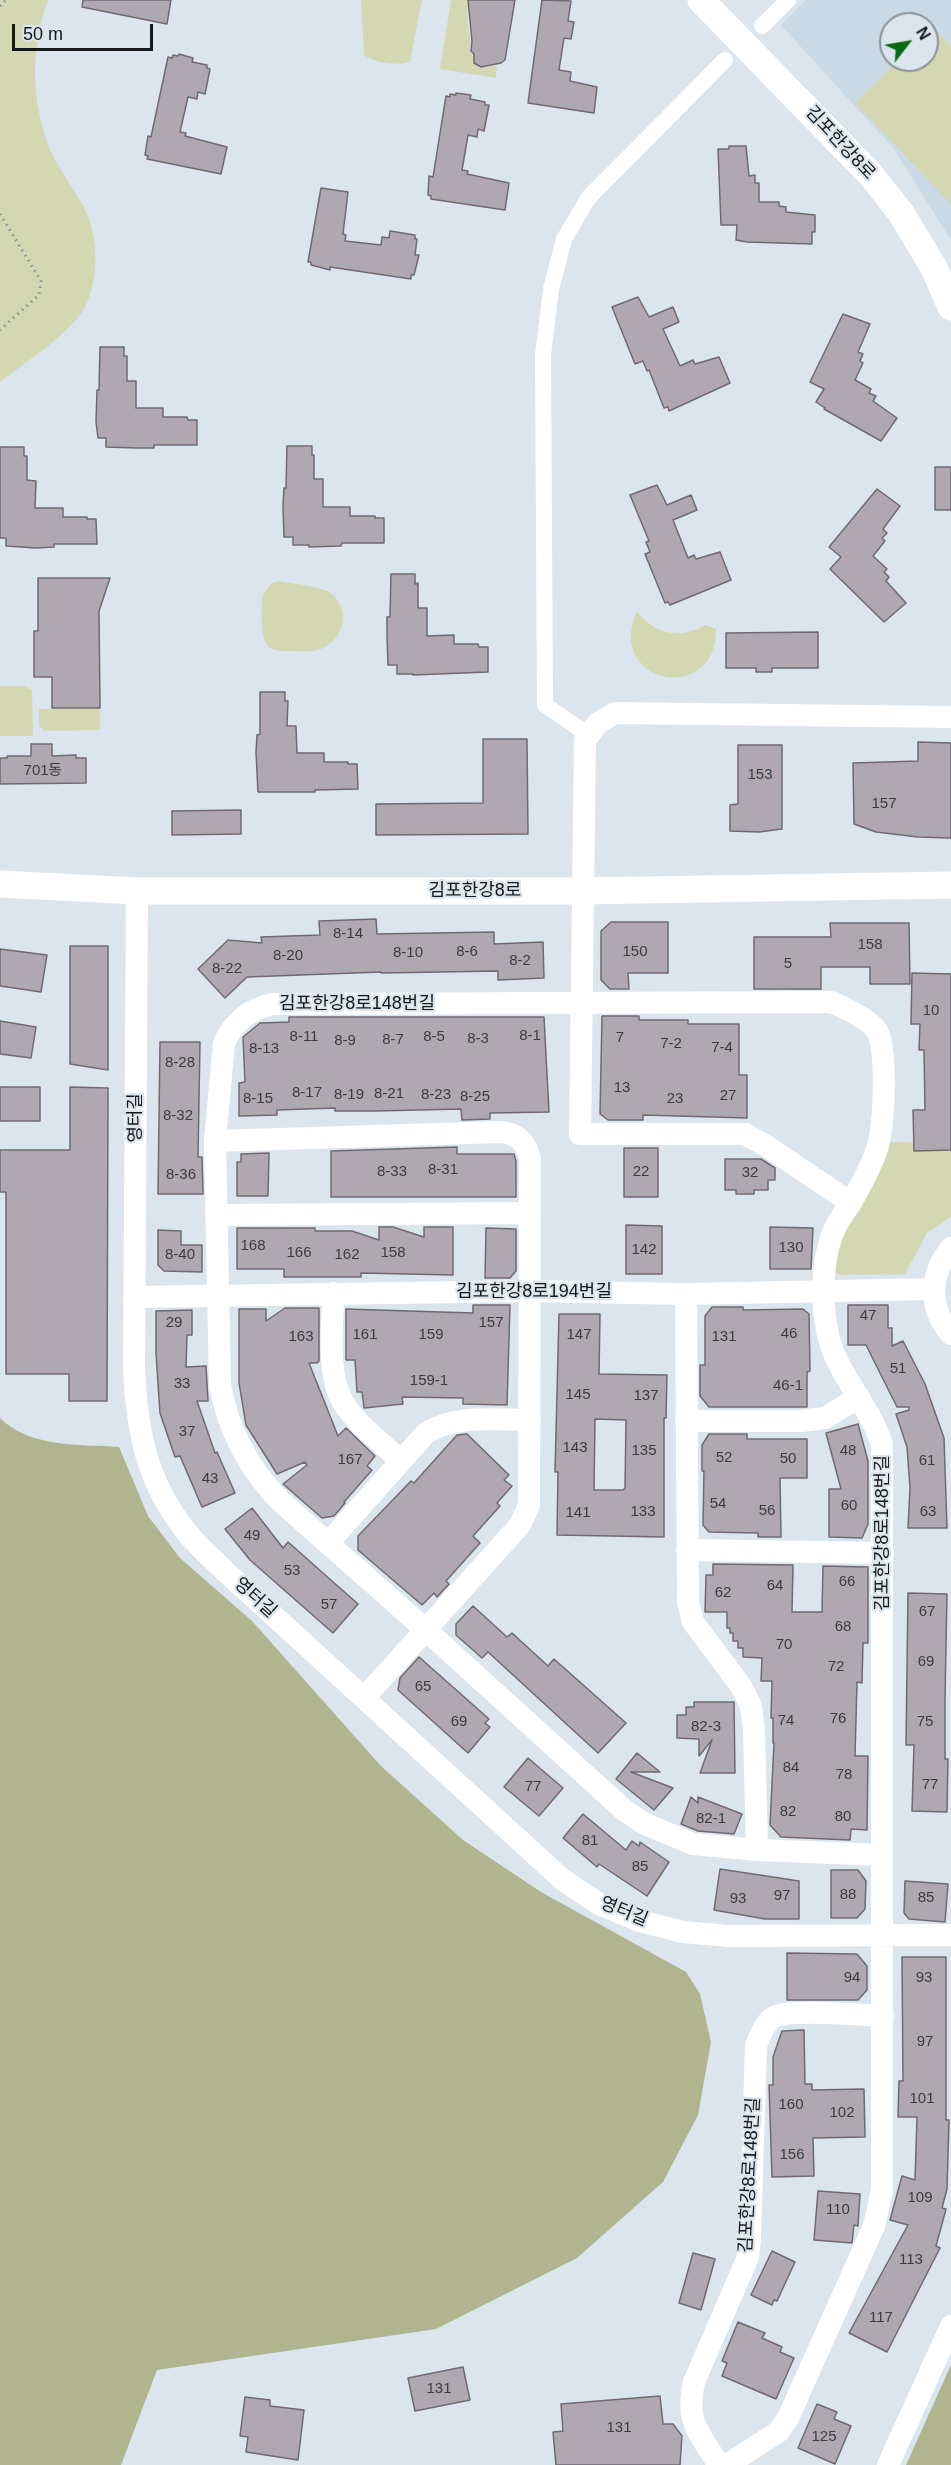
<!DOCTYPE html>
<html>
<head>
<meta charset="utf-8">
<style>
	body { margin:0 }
	#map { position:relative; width:951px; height:2465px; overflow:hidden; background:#dbe5ed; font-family:Arial,sans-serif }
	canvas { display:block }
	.north { position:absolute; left:879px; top:12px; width:60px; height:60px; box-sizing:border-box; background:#dbe5ed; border:2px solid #8b9399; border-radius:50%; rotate:59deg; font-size:16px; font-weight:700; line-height:24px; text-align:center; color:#14181a }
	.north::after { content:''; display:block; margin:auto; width:21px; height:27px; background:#0a6913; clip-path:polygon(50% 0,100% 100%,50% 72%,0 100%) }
	.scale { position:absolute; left:12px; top:24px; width:141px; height:27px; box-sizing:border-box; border:3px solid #14181a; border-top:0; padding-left:8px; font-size:18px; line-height:21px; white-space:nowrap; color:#14181a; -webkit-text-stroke:4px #dbe5ed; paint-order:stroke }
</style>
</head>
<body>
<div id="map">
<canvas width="951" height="2465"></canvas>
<div class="north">N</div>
<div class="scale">50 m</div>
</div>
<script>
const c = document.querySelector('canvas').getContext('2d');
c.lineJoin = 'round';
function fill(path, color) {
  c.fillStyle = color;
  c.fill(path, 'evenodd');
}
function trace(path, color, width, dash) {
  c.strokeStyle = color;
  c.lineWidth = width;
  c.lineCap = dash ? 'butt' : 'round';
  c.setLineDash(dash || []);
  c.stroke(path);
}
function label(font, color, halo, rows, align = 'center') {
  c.font = font + ' Arial,"Noto Sans KR",sans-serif';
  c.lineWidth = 4.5;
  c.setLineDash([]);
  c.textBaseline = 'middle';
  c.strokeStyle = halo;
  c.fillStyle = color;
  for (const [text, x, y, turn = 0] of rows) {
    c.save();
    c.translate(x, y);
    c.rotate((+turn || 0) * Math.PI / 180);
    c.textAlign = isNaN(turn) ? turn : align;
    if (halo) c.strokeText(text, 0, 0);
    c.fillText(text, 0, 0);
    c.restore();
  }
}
fill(new Path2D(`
	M806 0H951V240L894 149 781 25ZM891 24H927V60H891Z`), '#c9d9e6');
fill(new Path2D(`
	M0 0H48C31 47 31 94 47 142 56 167 74 187 85 210 99 237 99 281 85 307 69 336 26 361 0 382Z
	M361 0H422L410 62C400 66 373 63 364 55Z
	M451 0H469C464 16 472 35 470 52L473 55 475 64 479 68 497 66 496 78 440 69Z
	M933 28 951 46V204L855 103 899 60H927V34Z
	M280 581C293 584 318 586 329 592 351 606 345 639 323 648 313 653 302 651 291 651 284 651 275 652 269 647 260 640 261 605 263 594L272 583Z
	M637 612C655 634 679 640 705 625L716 629C716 708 604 682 637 612Z
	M0 686H24L32 690 33 736H0Z
	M100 708V730L45 731 39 726V709Z
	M885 1142 951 1143V1217L927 1233 905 1274 840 1275 832 1271 830 1251Z`), '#d4d8b2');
fill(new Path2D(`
	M0 1418C30 1448 79 1444 119 1447L148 1516 180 1558 252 1621 381 1766 463 1840 541 1892 686 1972 700 1994 711 2042 698 2115 663 2182 577 2258 436 2329 157 2370 121 2465H0Z
	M951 2365V2465H906Z`), '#b0b48f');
const building = new Path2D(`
	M83 0H171L167 24 82 7Z
	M468 0H515L505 60 501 63 481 67 474 63V54L471 51 472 41Z
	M542 0 571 1 568 21 574 22 571 39 564 38 559 70 571 72 570 81 597 87 594 113 528 103Z
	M179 54 193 58 192 62 207 65V68L210 69 205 94 198 92 197 99 188 97 180 132 186 133 185 136 227 147 221 174 147 159 148 156 145 155 148 136 151 137 168 57 172 58 173 55 178 56Z
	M456 93 471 95 470 99 485 102V105H489L484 131 478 129 477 137 468 135 462 170 468 171 467 174 509 183 505 210 431 199V196L428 195 429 176 433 177 446 96 450 97V94L456 95Z
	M729 146H746L749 176 755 175V183H759V202H779V206L786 207V212L815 215V232H812V244L747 242 736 240 737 225H721L718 149H729Z
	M321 188 348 192 343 234 346 235 345 241 381 245 382 237 389 238 390 231 415 235V239H417L415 255H419L414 275H411V279L330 267V270L311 265V262H308Z
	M638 297 649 317 673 307 679 322 663 329 680 366 693 360 695 364 719 357 730 383 669 411 668 407 664 408 649 370 647 371 643 361 635 364 612 307Z
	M843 314 870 324 858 352 863 354 860 361 863 363 855 380 871 389 869 393 876 396 873 401 897 418 881 441 824 409 825 408 816 402 824 389 810 382Z
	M100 347H124V356H127V381H136V408H163V417H187L188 420H197V445H154V448H136L106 447V438H98L96 422 97 390H99Z
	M287 446H312V455H314V479H323V507H350V516H375V518H384V543H342L341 546 309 547V545H293V537H284L283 506 284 488H286Z
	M0 447H24V456H27V480L36 481 35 508H63V517H87V519H96L97 544H54V547L36 548 6 546V538H0Z
	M935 467H951V510H935Z
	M657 485 667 505 691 495 697 510 673 520 688 558 694 555 696 559 720 552 731 580 670 605 668 602 665 603 645 554 650 552 646 542 649 541 630 495Z
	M877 489 900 506 883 529 887 533 882 538 885 541 873 556 887 569 884 572 889 577 886 581 906 603 884 622 830 569 841 557 829 547Z
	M391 574H415V584L418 583V608H427V636L454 635V644H478L479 647H488V672L413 675V674H397V665H388L387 635V617H390Z
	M38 578H110L99 611 100 708H52V677H34V631H38Z
	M818 632V668H772V672H756V668H726V633Z
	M260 692H285V701H288L287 726H296L297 753H324V762H348V764H357L358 789 315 790V792H258L256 752 257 735 260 734Z
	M483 739H527L528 834 376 835V804L483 803Z
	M918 742 951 743V838L918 837 876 832 854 824 853 763 918 761Z
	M31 744H52V756L76 755V758H86V783L0 784V758H7V756H31Z
	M738 745H782V829L759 832 730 831V805L738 804Z
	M241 810V834L172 835V811Z
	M376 919 377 934 494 932V944L543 942 544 978 498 980V971L381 973V972L247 977 225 998 198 969 228 940 262 943 261 937 320 935 319 921Z
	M611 922H668V973H628L629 989H610L601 980V931Z
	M830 923H909L910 984H870V967H821V989H754V937H831Z
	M70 946H108V1070L70 1064Z
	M0 949 47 955 41 992 0 986Z
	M912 973 951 974V1150L914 1151 913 1110H925L924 1050H919L920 1024H911Z
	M602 1016H639V1020H688V1024H739V1075H747V1118L643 1115V1120H608L600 1114Z
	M289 1017H544L549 1112 490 1113V1119L462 1120 461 1109 375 1111H335V1108L277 1110V1115L239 1116V1083L245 1082 243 1037 260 1023 289 1022Z
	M0 1021 36 1027 31 1058 0 1054Z
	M160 1042H200L198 1157H202L203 1194H158Z
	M0 1087H40V1121H0Z
	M70 1087 108 1088 107 1401H69V1374H6V1192H0V1150H70Z
	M457 1147V1154H514L516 1161V1197H331V1151Z
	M624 1148H658V1197H624Z
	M269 1153 268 1196H237V1162H241V1154Z
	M725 1159H761L775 1168V1180H768V1190H754V1194H736V1190H725Z
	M626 1225 662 1226V1274H626Z
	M379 1227H393L424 1237V1227H453V1275L361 1273V1277H284V1269H237V1228H315V1231H352L379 1240Z
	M770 1227 813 1228 811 1269H770Z
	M486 1228 516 1229V1271L510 1278H485Z
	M158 1230 181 1231V1245H202V1272L164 1271 158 1265Z
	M473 1305H510L507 1405 463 1404V1398L402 1397 403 1404 364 1408 362 1392H357L355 1360H346V1309L473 1313Z
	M848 1305H888V1328H892V1346L903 1341 925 1384 944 1438 947 1528H908L910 1488 907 1447 896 1414 909 1410V1407H897L866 1345H848Z
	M712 1307H743V1310L803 1309 809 1314 810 1371 807 1372V1407H709L700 1396V1365H705V1316Z
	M285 1308H319V1361L317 1363H309L338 1436 346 1428 375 1456 367 1466 372 1470 344 1502 345 1503 334 1516 322 1518 283 1484 307 1465 305 1462 277 1474 246 1425 239 1383V1309H266V1321Z
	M192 1310V1335H187L186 1367 206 1366 208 1401H197L215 1453 217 1452 235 1493 202 1507 180 1456 175 1457 160 1413 156 1353V1311Z
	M559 1314H600L599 1374 667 1375 666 1418H664V1537L557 1535 558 1472H555ZM595 1419 626 1420 625 1488 623 1490H594Z
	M858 1424 868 1461V1524L862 1538 829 1537V1489H841L826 1433Z
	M467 1434 509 1475 504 1480 512 1486 497 1503 500 1506 473 1536 480 1543 446 1581 449 1584 437 1597 434 1593 422 1605 358 1550V1536L411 1481 414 1483 457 1435Z
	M709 1434H747V1439H807V1478H780L781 1537H758V1533L709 1532 703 1525 704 1471H702V1445Z
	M252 1508 283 1548 288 1542 358 1604 333 1633 250 1560 225 1529Z
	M713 1564 793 1565 792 1612H822L823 1566 868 1567V1643H863L862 1683 857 1682 855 1756H868L867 1830 851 1829 850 1840 781 1837 770 1825 774 1743H773V1718H771L772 1681H761L762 1658 743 1657V1648H738V1641H733V1633H730V1628H727V1612H705L706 1575H713Z
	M908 1593 947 1594 945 1699V1759H948L947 1812 912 1811 914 1745H906Z
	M473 1606 507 1637 512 1633 548 1666 554 1659 626 1723 598 1753 488 1652 482 1658 456 1635V1624Z
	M419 1657 489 1719 485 1723 490 1727 468 1753 398 1690 400 1678Z
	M694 1702H734L735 1773H700L712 1740 699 1756V1739L677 1738V1715H686V1707H694Z
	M637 1753 660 1772H631L673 1788 654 1810 616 1779Z
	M528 1758 563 1788 539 1816 504 1787Z
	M691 1797 698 1803V1797L742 1814 734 1834 698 1831 681 1824Z
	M583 1814 626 1850 632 1841 639 1846 640 1842 669 1862 647 1896 599 1864 597 1867 563 1838Z
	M720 1869 799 1881V1919H765L714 1910Z
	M831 1870H858L866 1881 865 1909 857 1918H831Z
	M905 1881 948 1884 945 1922 909 1919 904 1913Z
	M787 1953 857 1954 867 1966V1990L858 2000H787Z
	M902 1957H946V2120H949L947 2189 942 2208 946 2209 936 2246 940 2248 887 2352 849 2333 908 2225 890 2220 902 2176 915 2180 917 2117H898L899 2081H903Z
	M804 2030 805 2084H812V2090L864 2089 865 2137 813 2138 814 2176 772 2177 769 2085H773V2057L782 2031Z
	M818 2191 860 2194 858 2226 854 2225 852 2243 814 2240Z
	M772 2251 795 2262 777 2301 774 2300 772 2305 751 2295Z
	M693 2253 715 2259 701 2310 679 2303Z
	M738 2322 765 2333 762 2338 782 2347 780 2352 794 2358 776 2399 722 2376 727 2363 722 2361Z
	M463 2367 470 2400 415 2411 408 2378Z
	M660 2396 663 2424H673L682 2436 680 2465H556L553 2432 563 2431 561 2404Z
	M245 2397 270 2400V2406L304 2410 298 2460 246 2452 248 2437 240 2436Z
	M817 2404 837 2412 834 2419 851 2426 835 2464 798 2448Z`);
fill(building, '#afa8b1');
trace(building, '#706971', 1.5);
trace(new Path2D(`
	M0 6 6 0
	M0 214 41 281 39 295 0 330`), '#8b9298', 3, [1.5, 4.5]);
trace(new Path2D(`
	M762 26 788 0
	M589 735 545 705 543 355 551 289 564 239 589 197 725 60`), '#fff', 16);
trace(new Path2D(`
	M137 891 134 1369C137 1431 146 1480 185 1530 197 1546 213 1559 227 1573L563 1880 599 1904 640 1921 683 1932 729 1936 951 1935
	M215 1141 501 1132C518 1134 526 1142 530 1159L529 1505 520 1525 365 1697
	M851 1203C860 1186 871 1168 877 1149 884 1128 888 1050 877 1031 870 1020 844 1007 831 1002L272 1004C249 1010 234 1021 224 1043L215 1141 220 1385C228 1430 248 1467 279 1500L426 1630 624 1810 645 1824 693 1844 757 1850 882 1855
	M216 1215 530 1213
	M951 1248C929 1275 928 1307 951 1334
	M333 1293C333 1324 326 1374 343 1402 356 1424 382 1443 401 1461
	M686 1294 688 1602 693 1622 741 1686 751 1706 754 1730 757 1850
	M134 1297 530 1291 686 1294 934 1289
	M686 1421H801L825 1418 859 1397
	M328 1543 426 1433C457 1414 496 1420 530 1420
	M687 1550 883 1553
	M719 2465C699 2433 685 2422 694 2382L748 2257 750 2238 756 2046C760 2036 765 2020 776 2016 794 2009 860 2015 883 2016
	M727 2465 778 2432 788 2418 874 2226 882 2190V1445C872 1412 849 1387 835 1356 820 1321 819 1260 836 1226 840 1218 846 1210 851 1203L765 1145 745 1134H580L585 740 598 723 615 713 951 717
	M888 2465 951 2326`), '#fff', 22);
trace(new Path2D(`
	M701 0 871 175 901 213 934 268 951 307
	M0 884 137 891H582L951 885`), '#fff', 27);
label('15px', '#3b3c40', null, [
	["701동",43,771],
	["153",760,775],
	["157",884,804],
	["8-14",348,934],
	["158",870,945],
	["8-6",467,952],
	["150",635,952],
	["8-10",408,953],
	["8-20",288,956],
	["8-2",520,961],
	["5",788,964],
	["8-22",227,969],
	["10",931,1011],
	["8-1",530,1036],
	["8-11",304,1037],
	["8-5",434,1037],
	["7",620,1038],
	["8-3",478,1039],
	["8-7",393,1040],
	["8-9",345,1041],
	["7-2",671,1044],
	["7-4",722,1048],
	["8-13",264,1049],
	["8-28",180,1063],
	["13",622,1088],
	["8-17",307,1093],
	["8-21",389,1094],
	["8-19",349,1095],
	["8-23",436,1095],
	["27",728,1096],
	["8-25",475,1097],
	["8-15",258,1099],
	["23",675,1099],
	["8-32",178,1116],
	["8-31",443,1170],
	["8-33",392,1172],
	["22",641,1172],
	["32",750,1173],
	["8-36",181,1175],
	["168",253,1246],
	["130",791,1248],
	["142",644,1250],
	["166",299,1253],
	["158",393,1253],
	["8-40",180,1255],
	["162",347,1255],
	["47",868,1316],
	["29",174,1323],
	["157",491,1323],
	["46",789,1334],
	["161",365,1335],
	["159",431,1335],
	["147",579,1335],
	["163",301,1337],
	["131",724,1337],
	["51",898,1369],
	["159-1",429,1381],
	["33",182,1384],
	["46-1",788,1386],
	["145",578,1395],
	["137",646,1396],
	["37",187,1432],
	["143",575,1448],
	["135",644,1451],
	["48",848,1451],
	["52",724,1458],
	["50",788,1459],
	["167",350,1460],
	["61",927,1461],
	["43",210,1479],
	["54",718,1504],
	["60",849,1506],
	["56",767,1511],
	["133",643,1512],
	["63",928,1512],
	["141",578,1513],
	["49",252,1536],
	["53",292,1571],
	["66",847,1582],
	["64",775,1586],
	["62",723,1593],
	["57",329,1605],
	["67",927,1612],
	["68",843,1627],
	["70",784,1645],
	["69",926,1662],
	["72",836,1667],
	["65",423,1687],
	["76",838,1719],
	["74",786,1721],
	["69",459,1722],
	["75",925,1722],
	["82-3",706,1727],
	["84",791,1768],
	["78",844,1775],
	["77",930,1785],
	["77",533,1787],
	["82",788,1812],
	["80",843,1817],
	["82-1",711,1819],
	["81",590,1841],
	["85",640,1867],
	["88",848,1895],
	["97",782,1896],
	["85",926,1898],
	["93",738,1899],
	["94",852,1978],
	["93",924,1978],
	["97",925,2042],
	["101",922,2099],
	["160",791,2105],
	["102",842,2113],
	["156",792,2155],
	["109",920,2198],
	["110",838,2210],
	["113",911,2260],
	["117",881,2318],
	["131",439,2389],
	["131",619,2428],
	["125",824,2437]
]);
label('18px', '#14181a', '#dbe5ed', [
	["김포한강8로",840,143,47],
	["김포한강8로",475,891],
	["김포한강8로148번길",357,1004],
	["영터길",136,1118,-90],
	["김포한강8로194번길",534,1292],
	["김포한강8로148번길",883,1533,-90],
	["영터길",255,1598,42],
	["영터길",624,1912,22],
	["김포한강8로148번길",750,2175,-87]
]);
</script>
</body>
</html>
